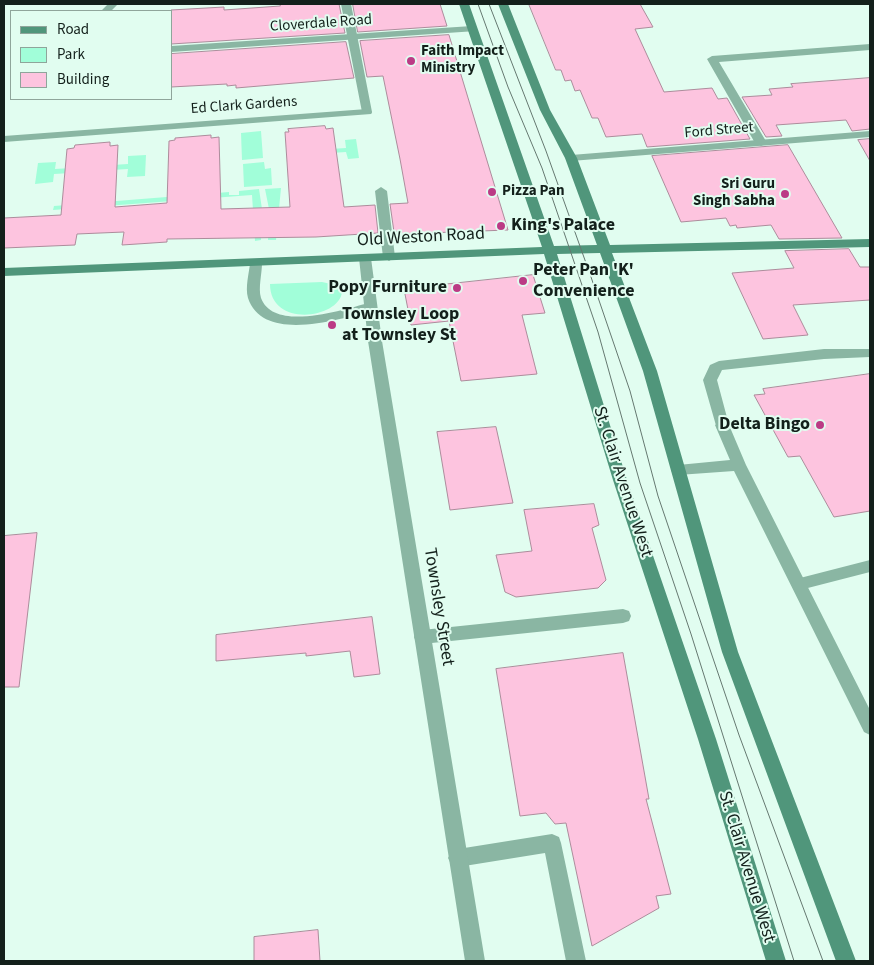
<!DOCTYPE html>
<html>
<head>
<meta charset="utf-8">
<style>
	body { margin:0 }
	#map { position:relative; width:874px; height:965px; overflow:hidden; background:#e1fdf0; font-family:"Source Sans 3",sans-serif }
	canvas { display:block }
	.frame { position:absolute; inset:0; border:5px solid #13201b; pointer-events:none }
	.legend { position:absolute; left:10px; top:10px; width:162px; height:90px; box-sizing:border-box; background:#e1fdf0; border:1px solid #8fa59b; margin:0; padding:6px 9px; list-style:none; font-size:15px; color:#13201b }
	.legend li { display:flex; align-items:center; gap:10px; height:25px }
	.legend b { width:25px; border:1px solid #8fa59b }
</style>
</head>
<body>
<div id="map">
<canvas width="874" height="965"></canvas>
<div class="frame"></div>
<ul class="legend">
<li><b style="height:6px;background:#50967b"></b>Road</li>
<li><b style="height:14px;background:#a1fed9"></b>Park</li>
<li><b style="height:14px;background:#fdc4df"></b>Building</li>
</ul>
</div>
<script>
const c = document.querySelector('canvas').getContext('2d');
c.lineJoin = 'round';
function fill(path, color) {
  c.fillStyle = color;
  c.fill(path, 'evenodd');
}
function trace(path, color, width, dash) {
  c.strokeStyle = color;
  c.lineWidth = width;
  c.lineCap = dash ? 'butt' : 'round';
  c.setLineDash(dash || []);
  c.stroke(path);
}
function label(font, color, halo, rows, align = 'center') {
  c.font = font + ' "Source Sans 3",sans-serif';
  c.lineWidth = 4;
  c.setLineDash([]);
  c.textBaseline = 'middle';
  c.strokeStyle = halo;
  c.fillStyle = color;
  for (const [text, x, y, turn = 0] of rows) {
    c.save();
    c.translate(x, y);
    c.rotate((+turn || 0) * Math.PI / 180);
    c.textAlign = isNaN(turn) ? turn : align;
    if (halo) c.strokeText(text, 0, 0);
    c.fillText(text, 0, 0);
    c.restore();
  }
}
fill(new Path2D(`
	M261 131 263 158 242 160 241 133Z
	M356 139 359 158 348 159 346 152 331 153 330 149 346 148 345 140Z
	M146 155 145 176 127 177 128 169 112 170V165L128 164V156Z
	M56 162 55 169 71 168V173L54 174 53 182 35 184 38 163Z
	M264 162 265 169 271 168 272 185 244 187 243 164Z
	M281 188 276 240H268L269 209 265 189Z
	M259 189 262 209 261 240 255 241 252 195 53 210 54 206 229 192V195H239V191Z
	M322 282 336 285 342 292C339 319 270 328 270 284Z`), '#a1fed9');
const building = new Path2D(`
	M280 4H339L345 33 171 44V10L224 7V10L280 6Z
	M353 4H440L447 26 358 32Z
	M529 4H640L653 27 635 29 664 92 712 88 718 99 727 98 750 139 647 147 642 134 606 137 598 118H592L580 90 575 91 571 80 565 81 561 70H556Z
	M449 35 508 230 399 234V231L394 232 390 204 408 203 400 159 383 76 367 77 360 41Z
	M346 42 354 78 236 88V85L227 86V84L171 87V54Z
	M870 78V129L852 131 846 120 776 125 782 136 766 137 742 97 772 95 769 89 793 87 791 84Z
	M325 126 326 129 333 128 344 207 375 205 378 233 316 237 167 239V242L122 245 124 232 77 234 75 245 4 248V218L61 215 67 149 74 148 75 145 110 142V146L118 145 115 207 167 203 169 141 175 140V138L211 135V138L219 137 221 209 290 207 285 132H289L288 129Z
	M870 139V161L858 140Z
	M788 145 842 238 779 239 771 225 737 228 736 225 730 226 726 218 681 222 652 156Z
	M849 249 860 267H870V300L793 305 808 335 763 339 732 273 794 268 785 251Z
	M533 275 545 313 522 315 537 374 461 381 449 321 411 325 404 289Z
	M870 374V511L834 517 800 456 788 457 754 395 765 394 763 389Z
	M496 427 513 503 450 510 437 432Z
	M594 504 599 525 592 528 606 580 598 588 516 597 505 592 496 555 532 551 524 510Z
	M37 533 19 687H4V536Z
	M372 617 380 674 354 677 350 651 306 656V653L216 661V635Z
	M623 653 649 799H646L671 894 656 896 659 908 592 946 566 823 555 824 546 813 520 816 496 669Z
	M318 930 320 961H254V937Z`);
fill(building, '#fdc4df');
trace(building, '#ac8c9b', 1);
fill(new Path2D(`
	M341 4H351L372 112 371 114H363L362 112Z
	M870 44V50L719 62 767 143 761 146 755 143 707 59 712 56Z
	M381 187 387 191 395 257 389 261 383 257 375 191Z
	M256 259 262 263C262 274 258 288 261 298 274 333 344 309 369 303L376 307 374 310C341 319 263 344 248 298 245 287 249 274 250 263Z
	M824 349H870V357L824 359 722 370 717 380 729 425 727 429H717L703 380 710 365 719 361Z
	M870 560V572L800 590 794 588 792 584 794 580 800 578Z
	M623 609 629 611 631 616 629 621 623 623 422 644 416 642 414 637 416 632 422 630Z
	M552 834 559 837 561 843 586 961H566L545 853 458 867 451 864 448 858 451 852 458 849Z`), '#8ab6a3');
fill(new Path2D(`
	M108 4H118L111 11H101Z
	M472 26 477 29 476 31 171 52V46Z
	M367 109 372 112 371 114 4 142V136Z
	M870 131V137L571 161 565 158 571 155Z
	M365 254 371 258 382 341 485 961H465L368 341 359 258Z
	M722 420 729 425 746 465 870 710V735L864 732 734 471 678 475 673 474 671 470 673 466 678 465 730 460 715 425Z`), '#8ab6a3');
fill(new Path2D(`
	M459 4H469L554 246 597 245 565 158 540 110 498 4H508L550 110 577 158 610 245 870 239V247L612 253 657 371 738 652 856 961H836L722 652 643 371 600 253 557 254 627 480 716 739 786 961H766L698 739 613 480 544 254 4 276V268L542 247Z`), '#50967b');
trace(new Path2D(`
	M478 4 508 87 542 168 598 332 640 483 691 634 794 961
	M489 4 546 151 591 277 630 391 658 496 739 735 823 961`), '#657870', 1);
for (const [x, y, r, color] of [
	[411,61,5,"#bb3b85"],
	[492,192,5,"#bb3b85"],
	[785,194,5,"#bb3b85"],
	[501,226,5,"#bb3b85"],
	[523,281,5,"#bb3b85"],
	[457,288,5,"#bb3b85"],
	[332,325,5,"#bb3b85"],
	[820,425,5,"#bb3b85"]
]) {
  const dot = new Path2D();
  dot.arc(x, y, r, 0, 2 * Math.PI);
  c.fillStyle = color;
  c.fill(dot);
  trace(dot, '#e1fdf0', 2);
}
label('15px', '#13201b', '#e1fdf0', [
	["Cloverdale Road",321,24,-4],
	["Ed Clark Gardens",244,106,-4],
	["Ford Street",719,131,-5]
]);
label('bold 15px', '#13201b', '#e1fdf0', [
	["Faith Impact",421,52],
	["Ministry",421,69],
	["Sri Guru",775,185,"right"],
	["Singh Sabha",775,202,"right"],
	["Pizza Pan",502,192]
], 'left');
label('bold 18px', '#13201b', '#e1fdf0', [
	["King's Palace",511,226],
	["Peter Pan 'K'",533,271],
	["Convenience",533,292],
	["Popy Furniture",447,288,"right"],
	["Townsley Loop",342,315],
	["at Townsley St",342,336],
	["Delta Bingo",810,425,"right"]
], 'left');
label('18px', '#13201b', '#e1fdf0', [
	["Old Weston Road",421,238,-3],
	["St. Clair Avenue West",622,482,72],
	["Townsley Street",438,607,81],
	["St. Clair Avenue West",746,867,73]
]);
</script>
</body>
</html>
